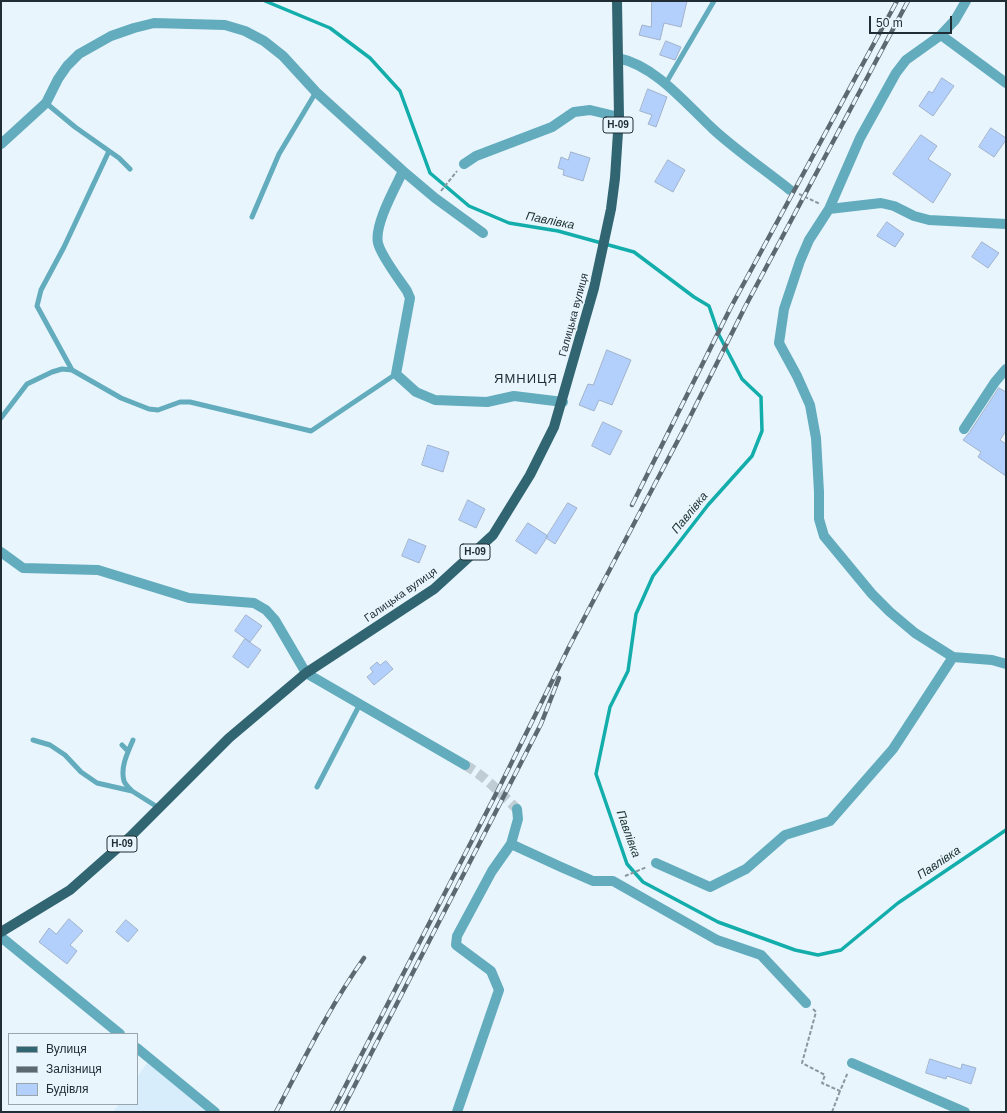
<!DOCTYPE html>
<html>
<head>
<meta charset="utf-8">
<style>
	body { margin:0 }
	#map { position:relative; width:1007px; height:1113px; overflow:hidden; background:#e9f5fc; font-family:Arial,sans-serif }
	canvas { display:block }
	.frame { position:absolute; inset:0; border:2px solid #212d34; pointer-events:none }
	.legend { position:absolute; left:8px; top:1033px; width:130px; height:72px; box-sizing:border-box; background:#e9f5fc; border:1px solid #99a5ac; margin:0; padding:5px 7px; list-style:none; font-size:12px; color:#212d34 }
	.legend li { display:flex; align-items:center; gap:8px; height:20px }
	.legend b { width:20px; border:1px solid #99a5ac }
	.scale { position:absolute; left:869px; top:16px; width:83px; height:18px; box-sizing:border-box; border:2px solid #212d34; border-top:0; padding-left:5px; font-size:12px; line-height:14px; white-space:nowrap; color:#212d34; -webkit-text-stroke:3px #e9f5fc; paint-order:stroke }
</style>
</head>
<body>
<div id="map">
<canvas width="1007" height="1113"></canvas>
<div class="frame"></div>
<ul class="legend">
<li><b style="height:5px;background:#306571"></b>Вулиця</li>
<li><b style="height:5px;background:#5d6970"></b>Залізниця</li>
<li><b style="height:11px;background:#b2d0fb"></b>Будівля</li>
</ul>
<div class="scale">50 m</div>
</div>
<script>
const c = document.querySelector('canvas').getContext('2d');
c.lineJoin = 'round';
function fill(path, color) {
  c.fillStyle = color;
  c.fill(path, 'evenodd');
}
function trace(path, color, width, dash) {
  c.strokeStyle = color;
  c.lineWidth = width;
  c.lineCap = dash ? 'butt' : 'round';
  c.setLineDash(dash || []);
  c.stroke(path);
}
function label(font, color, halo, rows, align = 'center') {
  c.font = font + ' Arial,sans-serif';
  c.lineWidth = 3.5;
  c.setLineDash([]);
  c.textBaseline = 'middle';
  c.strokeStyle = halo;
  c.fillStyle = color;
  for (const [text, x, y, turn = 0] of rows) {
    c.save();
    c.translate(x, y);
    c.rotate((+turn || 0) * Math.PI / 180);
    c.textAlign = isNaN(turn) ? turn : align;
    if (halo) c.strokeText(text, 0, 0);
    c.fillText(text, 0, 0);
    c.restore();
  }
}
fill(new Path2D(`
	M150 1059 215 1112H113L119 1104H137V1077Z`), '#d7edfb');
trace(new Path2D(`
	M265 1 330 28 370 58 400 91 430 173 469 206 509 223 558 231 634 252 694 297 709 306 719 335 742 379 761 397 762 431 752 456 708 505 653 576 636 614 628 671 610 707 596 774 627 864 643 882 718 922 795 950 818 955 841 950 898 903 1006 830`), '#13adab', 3.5);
const building = new Path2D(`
	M652 1H687L681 27 664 23 660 40 639 35 642 25 651 27Z
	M666 41 681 47 675 60 660 55Z
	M942 78 954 86 933 116 919 106 929 91 932 93Z
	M648 89 667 97 656 127 648 124 652 115 640 111Z
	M991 128 1006 138V140L994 157 979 147Z
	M921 135 937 146 928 159 951 174 933 203 893 174Z
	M571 152 590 158 583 181 563 175 564 170 558 168 561 157 568 160Z
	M668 160 685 170 673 192 655 182Z
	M887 222 904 234 895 247 877 236Z
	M982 242 999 253 988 268 972 257Z
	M607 350 631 360 612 405 599 400 594 411 579 405 588 384 593 385Z
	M999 388 1006 392V431L1000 440 1006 444V476L978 457 981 452 963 440 969 433Z
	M603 422 622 431 610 455 592 446Z
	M428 445 449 452 443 472 422 465Z
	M468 500 485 509 476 528 459 520Z
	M568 503 577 508 555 544 546 538Z
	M528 523 548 536 536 554 516 541Z
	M409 539 426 546 419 563 402 556Z
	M246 615 262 626 250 642 235 631Z
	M245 639 261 650 248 668 233 657Z
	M386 661 393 669 374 685 367 677 373 672 370 668 377 662 380 665Z
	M69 919 83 931 70 945 77 951 67 964 39 942 49 928 56 934Z
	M126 920 138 930 128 942 116 932Z
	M930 1059 961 1069 962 1064 976 1068 971 1084 947 1076 946 1079 926 1073Z`);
fill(building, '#b2d0fb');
trace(building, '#a1b2cb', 1);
trace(new Path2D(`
	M465 765C485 776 500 793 517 809`), '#c1cdd4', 10, [10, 5]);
trace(new Path2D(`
	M441 191 457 171
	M799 194 820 204
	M625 876 647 867
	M813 1009 816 1012 802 1063 825 1075 822 1083 840 1091 848 1072
	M832 1112 840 1091`), '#8b979e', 2, [4, 2]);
trace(new Path2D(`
	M666 83 714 1
	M46 103 75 127 119 158 130 169
	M252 217 279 154 316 92
	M72 370 37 306 41 290 64 247 109 151
	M1 418 27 384 52 372 62 369 72 370 121 398 149 409 158 410 180 402H190L311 431 396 374
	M33 740 50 745 65 755 81 772 97 783 132 791 159 808
	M122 745 128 751
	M317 787 360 704
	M132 791C129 788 125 784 124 781 120 767 128 752 133 740`), '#62acbe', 5);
trace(new Path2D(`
	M966 1 955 20 941 35 906 60 896 73 860 138 829 209 809 240 800 261 784 309 779 343 797 376 810 405 816 438 819 492V519L824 536 872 594 890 612 915 633 953 657 992 660 1006 664
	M941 35 1006 83
	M618 58C656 66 686 104 713 129 737 151 765 170 790 190
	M1 144 46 103 58 79 67 66 79 54 111 36 134 28 154 23 225 25 245 31 264 41 283 56 316 92 403 171 435 198 483 233
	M464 164 476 156 552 127 574 112 590 110 619 117
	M403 171C395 188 374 225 378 243 381 256 399 279 407 291L410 298 396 374 416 392 435 400 487 402 514 396 563 402
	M829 209 881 203 894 206 914 216 929 220 1006 224
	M964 429 995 382 1006 369
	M1 552 23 568 98 570 189 598 254 603 266 610 275 620 306 673 465 765
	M511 844 518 819 517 809
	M656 863 710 887 746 869 785 835 830 821 893 749 953 657
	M1 937 120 1034
	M137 1048 215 1112
	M852 1063 965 1112
	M457 1112 499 990 491 971 456 945 457 936 492 871 511 844 561 867 593 881H613L717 940 761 955 806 1003`), '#62acbe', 10);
trace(new Path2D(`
	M1 932 70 890 130 837 229 738 306 673 434 589 493 535 530 475 554 427 594 288 611 209 615 178 619 117 617 1`), '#306571', 10);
const rail = new Path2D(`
	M632 505 731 307 897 1
	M276 1112C304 1059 330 1006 364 958
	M332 1112 498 790 570 645 686 425 745 307 908 1
	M341 1112 541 724 559 678`);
trace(rail, '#5d6970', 4.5);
trace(rail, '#e9f5fc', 3, [9]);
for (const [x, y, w] of [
	[618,125,30],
	[475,552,30],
	[122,844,30]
]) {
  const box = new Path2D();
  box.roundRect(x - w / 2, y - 8, w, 16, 3);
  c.fillStyle = '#e9f5fc';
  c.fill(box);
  trace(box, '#212d34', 1);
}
label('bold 10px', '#212d34', null, [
	["Н-09",618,125],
	["Н-09",475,552],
	["Н-09",122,844]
]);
label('11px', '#212d34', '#e9f5fc', [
	["Галицька вулиця",574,315,-75],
	["Галицька вулиця",401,595,-35]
]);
label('italic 12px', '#1a3130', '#e9f5fc', [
	["Павлівка",550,221,11],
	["Павлівка",690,513,-51],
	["Павлівка",628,834,70],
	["Павлівка",939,863,-34]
]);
c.letterSpacing = '1px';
label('13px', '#212d34', '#e9f5fc', [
	["ЯМНИЦЯ",526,379]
]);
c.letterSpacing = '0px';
</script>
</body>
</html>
